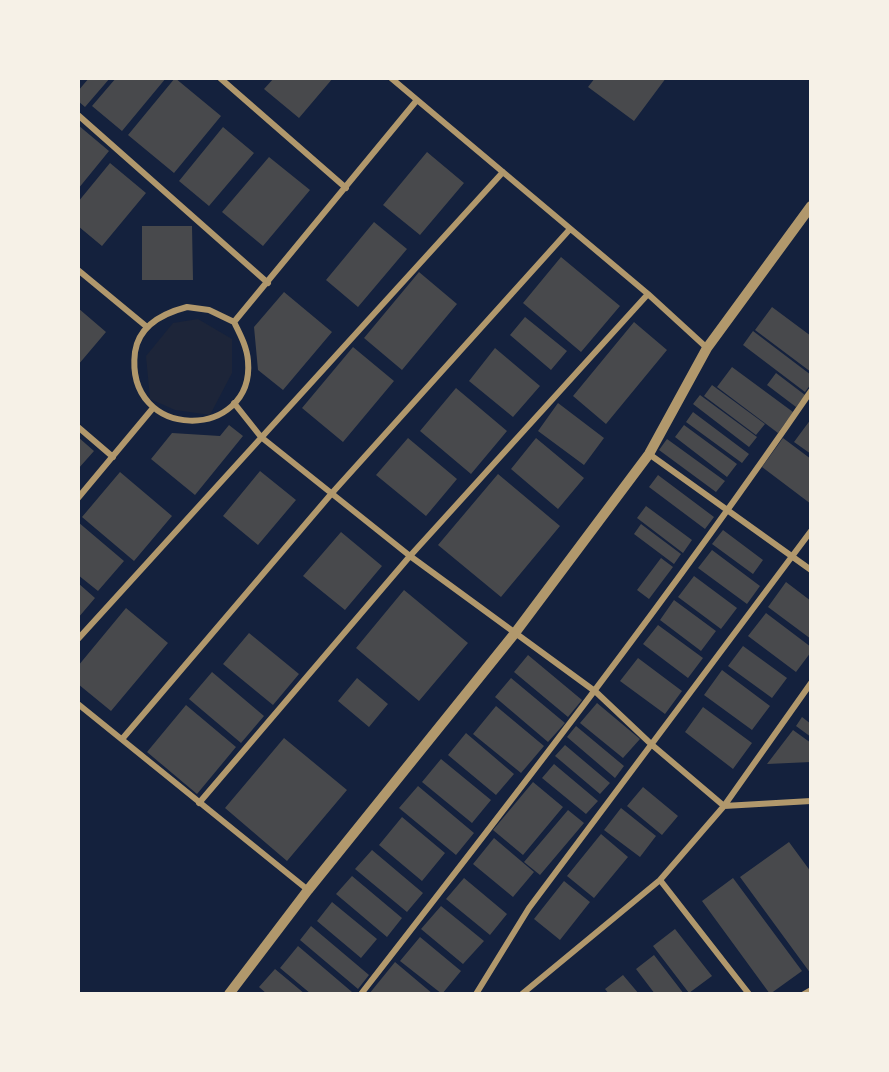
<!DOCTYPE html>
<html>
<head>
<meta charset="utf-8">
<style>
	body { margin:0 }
	#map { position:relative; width:889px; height:1072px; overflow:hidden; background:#14213d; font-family:Merriweather,serif }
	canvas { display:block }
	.frame { position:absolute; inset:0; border:80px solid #f6f1e7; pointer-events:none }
</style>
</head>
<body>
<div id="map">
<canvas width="889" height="1072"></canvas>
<div class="frame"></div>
</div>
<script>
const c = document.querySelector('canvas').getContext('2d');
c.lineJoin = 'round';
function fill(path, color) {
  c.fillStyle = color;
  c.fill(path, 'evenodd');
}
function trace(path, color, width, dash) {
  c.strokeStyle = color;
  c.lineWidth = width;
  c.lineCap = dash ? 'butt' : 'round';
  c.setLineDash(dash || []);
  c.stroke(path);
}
fill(new Path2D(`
	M198 319 232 339V373L210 415 175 410 150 399 146 356 173 323Z`), '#1d2539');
fill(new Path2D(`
	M89 78H110L85 107 78 101V91Z
	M116 78H166L122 131 92 106Z
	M175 78 221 116 174 173 128 135Z
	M274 78H333L299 118 264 89Z
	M595 78H666L634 121 588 87Z
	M78 125 109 151 78 189Z
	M223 127 254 153 209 206 179 181Z
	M427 152 464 183 420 235 383 205Z
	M269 157 310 190 263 246 222 212Z
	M110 163 146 193 102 246 78 226V202Z
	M374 222 407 249 358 307 326 280Z
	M142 226H192L193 280H142Z
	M561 257 620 306 581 352 523 303Z
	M419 272 457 304 402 370 364 338Z
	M284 292 332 332 283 390 258 370 254 327Z
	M772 307 811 336V372L755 330Z
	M78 308 106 332 78 365Z
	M525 317 567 351 551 370 510 335Z
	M634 322 667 350 606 424 573 396Z
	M753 331 811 375V384L805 392 743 345Z
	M353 347 394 381 343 442 302 408Z
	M495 348 540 386 513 417 469 381Z
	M732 367 793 412 778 433 717 387Z
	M776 373 805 395 796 407 767 385Z
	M712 385 765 424 756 435 704 396Z
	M456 388 507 431 471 474 420 431Z
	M700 395 757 437 749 447 693 404Z
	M558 403 604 438 584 465 538 431Z
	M693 412 749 454 742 463 686 422Z
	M811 419V454L794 442Z
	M229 425 243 436 195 495 151 459 172 433 220 436Z
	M684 425 737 464 727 477 675 437Z
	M78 437 94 451 78 469Z
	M408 438 457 479 426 516 376 475Z
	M536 438 584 478 558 509 511 469Z
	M783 438 811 459V504L762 467Z
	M667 439 725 481 716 492 659 450Z
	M260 471 296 500 258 545 223 516Z
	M120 472 172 516 134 561 82 517Z
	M498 474 560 526 501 597 438 545Z
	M658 475 714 517 705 529 649 487Z
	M646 506 692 540 683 553 637 518Z
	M78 522 124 561 98 591 78 575Z
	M641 524 681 554 674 564 634 534Z
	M723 530 763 560 753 574 712 544Z
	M341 532 382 566 345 610 303 576Z
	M712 550 760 586 747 604 698 568Z
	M661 558 673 567 649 599 637 590Z
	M694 576 737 608 721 629 678 597Z
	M786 582 811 601V639L768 607Z
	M78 583 95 598 78 618Z
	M404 590 468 643 419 701 356 648Z
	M674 600 716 631 701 651 660 620Z
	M126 608 168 643 111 711 78 684V666Z
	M766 613 811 647V652L796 672 748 636Z
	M658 625 703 658 688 678 643 644Z
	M249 633 299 674 273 705 223 664Z
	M743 646 787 678 772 698 728 666Z
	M528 655 582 700 568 717 514 672Z
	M638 658 682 691 665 714 620 681Z
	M722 670 770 706 752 730 704 695Z
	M212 672 264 716 241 743 189 699Z
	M357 678 388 704 369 727 338 701Z
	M511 678 565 723 548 742 495 697Z
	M597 703 640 739 623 758 580 723Z
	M186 705 236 747 197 794 147 752Z
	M496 706 544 746 521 773 473 734Z
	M703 707 752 743 733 769 685 732Z
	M802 717 811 724V737L796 726Z
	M576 726 624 766 615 778 567 737Z
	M793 730 811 743V762L767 764Z
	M466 733 514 774 496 795 448 755Z
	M284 738 347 790 287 861 225 808Z
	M565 745 610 783 600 794 555 756Z
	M441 759 491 800 472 823 422 782Z
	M554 764 598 801 586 814 542 778Z
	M533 782 563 807 523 855 493 830Z
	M418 786 474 833 456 855 399 808Z
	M643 787 678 816 662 835 627 806Z
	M621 808 656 836 640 857 604 830Z
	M568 810 584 823 540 875 524 862Z
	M402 817 445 853 422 881 379 845Z
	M601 834 628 857 594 898 567 876Z
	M494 838 534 872 513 897 473 864Z
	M789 842 811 872V974L740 877Z
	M372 850 423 893 407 912 355 869Z
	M352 876 402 918 387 937 336 894Z
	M464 878 507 914 490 935 446 899Z
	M733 878 802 971 770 994 702 901Z
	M564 881 590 902 560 940 534 919Z
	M332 902 377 939 361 958 317 921Z
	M441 906 484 941 463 964 421 929Z
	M311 926 369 975 358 989 300 940Z
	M675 929 712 976 689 993 653 946Z
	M420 937 461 971 442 994 400 961Z
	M298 946 352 992 350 994H311L280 968Z
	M654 955 684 994H655L636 969Z
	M395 962 433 994H369Z
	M275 969 305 994H267L259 987Z
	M623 975 639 994H609L605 989Z`), '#48494c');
trace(new Path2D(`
	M220 78 346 188
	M391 78 648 294 707 348
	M78 115 268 283
	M78 270 147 327
	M187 307 209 310 234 322C240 334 247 347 248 361 255 441 124 443 135 352 139 325 164 313 187 307Z
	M234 322 417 100
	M234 403 261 437 410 556 596 692 651 744 724 806 811 801
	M78 427 113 457
	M649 454 811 570
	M78 498 153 408
	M78 639 503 172
	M78 704 308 890
	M123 738 332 493 570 229
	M199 803 410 556 648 294
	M660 880 749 994
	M361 994C515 796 669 598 811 391
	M476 994 529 908 811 531
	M522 994 660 880 724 806 811 683
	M804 994 811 990`), '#b1986c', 6);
trace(new Path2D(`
	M229 994 308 890 515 633 649 454 707 348 811 206`), '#b1986c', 10);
</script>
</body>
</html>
